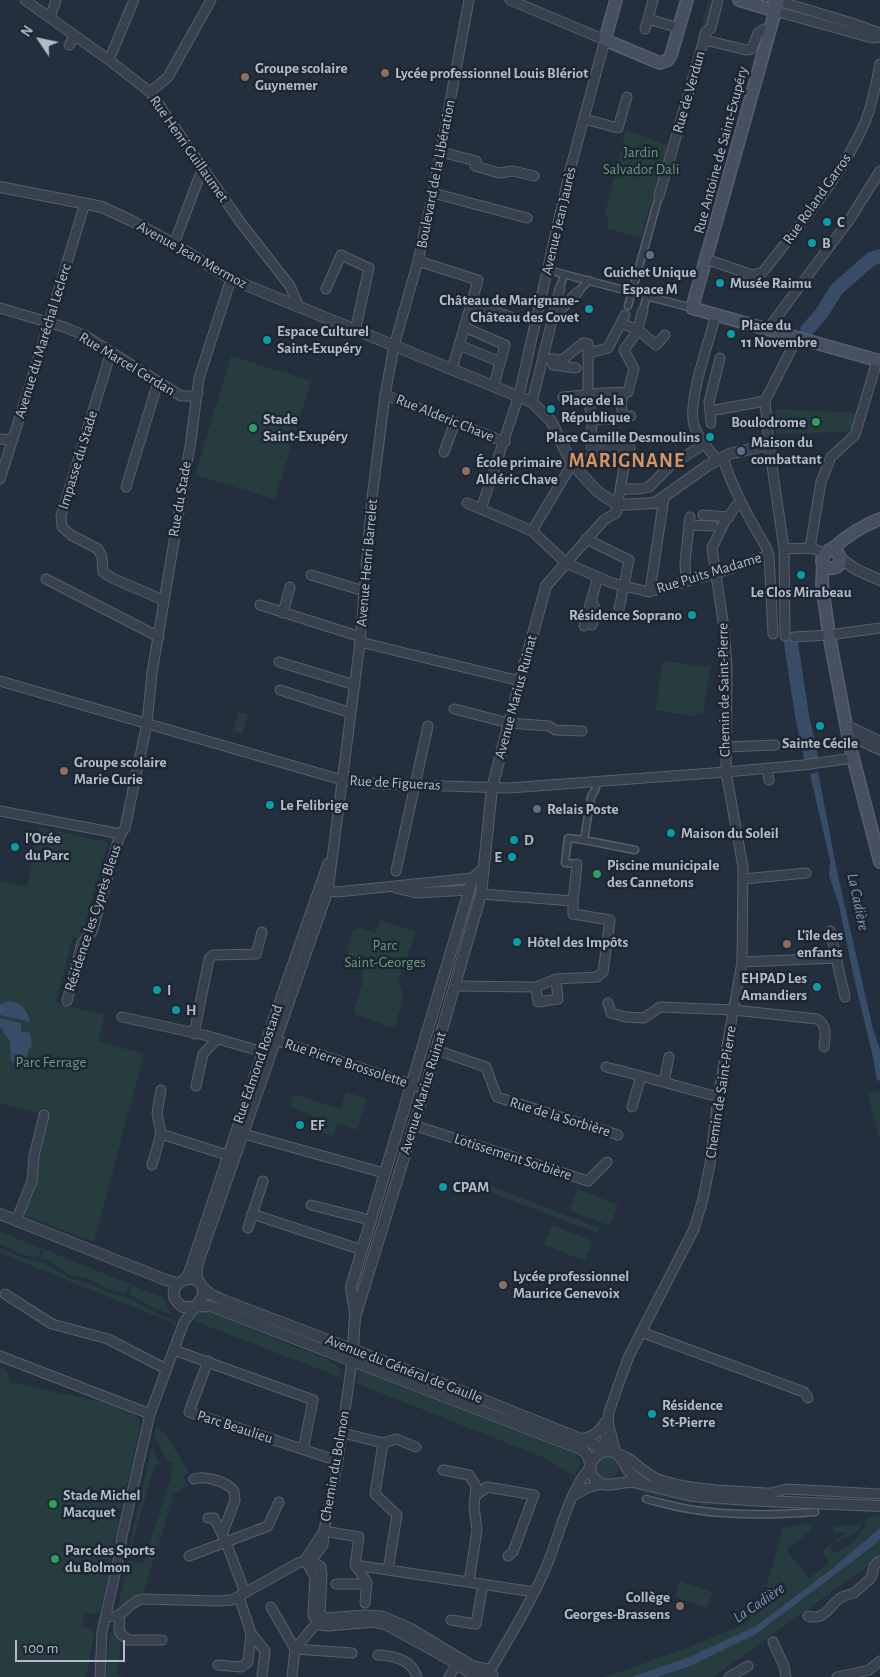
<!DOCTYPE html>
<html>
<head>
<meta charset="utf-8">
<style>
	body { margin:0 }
	#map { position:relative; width:880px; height:1677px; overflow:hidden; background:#242f3e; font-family:"Alegreya Sans",sans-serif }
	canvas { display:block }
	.north { position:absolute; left:15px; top:15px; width:50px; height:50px; -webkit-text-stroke:4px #1d2633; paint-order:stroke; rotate:304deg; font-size:14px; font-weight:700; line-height:20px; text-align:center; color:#b4bcc9 }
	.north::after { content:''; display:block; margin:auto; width:18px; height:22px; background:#b4bcc9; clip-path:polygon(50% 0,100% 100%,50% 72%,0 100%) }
	.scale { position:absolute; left:15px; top:1640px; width:110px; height:22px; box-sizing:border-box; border:2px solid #b4bcc9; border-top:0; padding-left:6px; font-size:15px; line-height:18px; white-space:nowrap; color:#b4bcc9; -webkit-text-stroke:4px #1d2633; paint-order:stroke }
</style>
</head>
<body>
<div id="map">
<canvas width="880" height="1677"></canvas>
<div class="north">N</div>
<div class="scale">100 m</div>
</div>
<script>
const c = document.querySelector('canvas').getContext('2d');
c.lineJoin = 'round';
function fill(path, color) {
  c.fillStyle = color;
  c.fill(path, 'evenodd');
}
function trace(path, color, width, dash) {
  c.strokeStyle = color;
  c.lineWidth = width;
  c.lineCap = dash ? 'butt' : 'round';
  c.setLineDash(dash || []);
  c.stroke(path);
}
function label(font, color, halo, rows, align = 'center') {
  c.font = font + ' "Alegreya Sans",sans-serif';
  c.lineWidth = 5;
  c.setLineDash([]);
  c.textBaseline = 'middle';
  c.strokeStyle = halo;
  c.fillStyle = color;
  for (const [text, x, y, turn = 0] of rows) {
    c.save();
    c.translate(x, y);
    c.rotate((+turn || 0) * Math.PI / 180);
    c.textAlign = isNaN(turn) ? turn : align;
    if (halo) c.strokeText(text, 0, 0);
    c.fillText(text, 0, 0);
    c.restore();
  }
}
fill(new Path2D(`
	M709 0H716L707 29 700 32Z
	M626 130 668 145 641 238 607 228 609 216 605 214Z
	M231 356 311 381 275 499 195 475Z
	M777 409 860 413C857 423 856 430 845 432L776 434 774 418Z
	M663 661 710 667 703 714 697 713V717L655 710Z
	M238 712 248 714 242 734 233 731Z
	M38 827 108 842 81 939 73 937 56 1001 62 1005 105 1015 98 1041 144 1054 94 1242 26 1216 23 1211 37 1181 44 1115 0 1103V880L27 887Z
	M383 921 414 931 415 935 398 982 404 996 395 1026 390 1027 356 1014 354 1010 362 986V974L364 964 349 960 347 952 353 931 360 928 376 933 379 922Z
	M880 1091V1141L867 1092Z
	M346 1092 367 1099 357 1130 337 1123 333 1136 307 1128 312 1115 290 1107 294 1094 340 1109Z
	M486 1184 599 1228 597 1233 484 1190Z
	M577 1189 618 1205 610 1226 569 1210Z
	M552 1225 593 1241 585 1261 544 1245Z
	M0 1232 41 1248 38 1258 21 1254 0 1244Z
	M0 1248 18 1256 46 1264 70 1279 86 1282 107 1292 129 1298 159 1314 176 1321 175 1328 173 1323 0 1253Z
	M43 1249 130 1284 125 1293 107 1289 86 1278 70 1275 47 1260 41 1259Z
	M133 1286 162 1297 171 1314 155 1309 128 1294Z
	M200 1312H207L331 1361 339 1367 342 1378 192 1320 194 1316Z
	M0 1367 5 1368 11 1382 102 1402 136 1415C140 1419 140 1424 139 1430L122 1507 118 1509 116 1517 119 1520 101 1608 95 1614H85L82 1626 92 1630 94 1635 86 1677H0Z
	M361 1371 575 1454 580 1460V1465L575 1476 542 1457 356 1383 357 1372Z
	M156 1426 165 1434 189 1472 183 1476 188 1486 174 1494 143 1594 135 1596 117 1611 128 1560 143 1564 171 1477 173 1462H168L154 1436Z
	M152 1446 160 1464 155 1465 131 1547 135 1548 134 1550 129 1549Z
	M596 1469a11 11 0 1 1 22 0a11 11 0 1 1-22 0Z
	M628 1484 690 1499V1503L657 1496 626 1487Z
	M701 1501 786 1506 787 1508 701 1505Z
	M880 1516V1528L834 1567 756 1626 689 1657 631 1677H605L681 1650 743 1625 766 1588 783 1528 812 1523 811 1531 786 1550 809 1578 830 1562 822 1551 832 1543 831 1548 833 1552 837 1553C850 1543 865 1535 866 1518Z
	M861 1521C862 1535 844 1536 835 1543L834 1542 846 1532 834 1533 833 1526 855 1525Z
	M880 1539V1557L714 1677H658L693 1665 756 1634Z
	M680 1581 713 1592 707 1608 675 1597Z
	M113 1623 115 1624 121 1644 117 1675 123 1677H106L109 1641Z`), '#263c3f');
fill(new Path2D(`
	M818 772 838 876 873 1029 880 1049V1080L877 1081 873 1057 853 974 839 905 829 876 830 861 810 774Z
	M8 1001C20 1001 28 1010 30 1022L0 1015V1004Z
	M0 1018 21 1023V1031L30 1033 32 1047 28 1050 25 1066 23 1068 17 1066 11 1060 10 1042 0 1026Z
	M880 1528V1539L874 1545 756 1634 693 1665 658 1677H631L689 1657 756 1626 834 1567Z`), '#394c67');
trace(new Path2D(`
	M807 330 821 314 837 289 871 259 880 256
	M791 643 802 716 811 757`), '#394c67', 14);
const pedestrian = new Path2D(`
	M548 270 692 308
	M560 288 564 274
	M578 292 589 280
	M628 306 659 196
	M643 310 647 296
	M584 840 635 850
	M577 864 565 863 568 838 584 840 591 797 595 790 598 781
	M646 1499C662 1503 678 1508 695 1510 734 1516 776 1515 815 1512`);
const minor = new Path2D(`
	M25 0 109 60 150 92 241 223 290 286 299 307
	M653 0 648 19 679 28
	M778 0V1L852 23 880 33
	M775 11 872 38 880 37
	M50 18 56 0
	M645 29 648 19
	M703 43 705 33 711 28 718 0
	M69 45 75 36
	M109 60 134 0
	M150 92 168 77 211 0
	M584 119 618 128 627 97
	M441 152 476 161 475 166 499 173 513 171 534 176
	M433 193 527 218
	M659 196 703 43 709 41 746 50 752 49 758 33 764 29 770 30
	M174 244 201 172
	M706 259 752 275 763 272C800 224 842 177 866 120 873 102 876 82 880 64
	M418 261 478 280 452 369
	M326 289 341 255 369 268 355 331
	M471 304 511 317
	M0 308 64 327 84 335 181 396H191L198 393
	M716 315C709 341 687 402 694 425 698 438 709 450 718 460
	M553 317 578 292
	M622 324 637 329 656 345 665 335
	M464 327 505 345 494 385
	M768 329 850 219 880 171
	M459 345 500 362
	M111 352 61 516 62 527 71 535 98 549 102 557 103 572 112 578 163 600
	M589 353 608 348 625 315
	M543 358 562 360 583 343 588 344V395L592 420 591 446 598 451 613 448H630
	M552 359 553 365 576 368
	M385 395 505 442
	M563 397 602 393 628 392 634 369 624 350 637 332 643 310
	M532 402 560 288
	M710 411 765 401
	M623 418 621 404 624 392
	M592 420 614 419 631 416
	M711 423 709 402 720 358
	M0 439 12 440
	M444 452 455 422
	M723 458C733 490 749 518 766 547L769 555 773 634
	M572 464 532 531 566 563 612 583 649 592 717 573 769 555
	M577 469 598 451
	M0 479 30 385 85 203
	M126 487 158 382
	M621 489H640L649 487 670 466 704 444
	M467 503 532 531
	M481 509 519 395 570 170 605 40 510 0
	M703 515 729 517
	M689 525 713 526
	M586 539 629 560 619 609
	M810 548 821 482 831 457 855 435 877 361
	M784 549 810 548 825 553
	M566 563 604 520 616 513 627 450
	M311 575 364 591
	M46 579 159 637
	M686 581 685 562 690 517
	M650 591 664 498
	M260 605 361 637
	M283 613 290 587
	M592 625 596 610 591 601 598 577
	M584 626 591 601
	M785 636 784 549 769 445 765 401 797 338
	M794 637 829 635 880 628
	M360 642 520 681
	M279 662 355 685
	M0 681 342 780 380 784 509 788 726 772 803 765 853 758
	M280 690 351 713
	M454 709 509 723 549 726 555 730 582 731
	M846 725 880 741
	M848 735 880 750
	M725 747 775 745
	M767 768 769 780
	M0 811 121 834
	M396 871 428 726
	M743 879 806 873
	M396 888 416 893 469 890
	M323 890 337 892 473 878
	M573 901 577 864
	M830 931 845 997
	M742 962 837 958
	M455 986 536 987 556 979 597 977 603 972 610 920 573 914V901L481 894
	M536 987 538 1002 558 999 556 979
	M67 1001 82 943 92 932 117 844 121 834 125 828 147 723 152 673 191 440 199 378 231 279
	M608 1003 611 1013 626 1017 644 1018 660 1007 734 1010 817 1019C828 1025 825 1036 824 1047
	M122 1017 204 1035 267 1053
	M194 1034 209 959 213 955 256 954 262 932
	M272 1039 425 1089
	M436 1050 486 1067 497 1097 618 1135
	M606 1067 641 1076
	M664 1082 669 1057
	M196 1086 203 1054 217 1039
	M161 1090 157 1113 161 1134
	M632 1107 641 1076 718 1097
	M413 1125 588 1181 607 1162
	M244 1134 384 1173
	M152 1165 161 1134 227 1155
	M311 1205 370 1220
	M252 1214 362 1250
	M16 1221 32 1181 34 1156 44 1115
	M248 1228 263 1181
	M185 1279 189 1272 271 1026 328 863
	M198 1281 197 1270 199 1261 328 891 360 642 372 498 385 395 394 346 418 261 433 193 469 0
	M5 1294 52 1324 108 1339 166 1369
	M641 1332 804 1392 808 1398
	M174 1350 313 1400 303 1450
	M0 1356 150 1414
	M208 1361 189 1412 329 1458
	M608 1422 609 1412 618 1386 629 1356 694 1229 703 1199 710 1164 718 1097 742 962 743 867 726 772 727 667 724 628 712 548 725 521 736 506 741 503
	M343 1433 383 1443 375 1494 397 1515 388 1570
	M580 1439C592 1437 599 1433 605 1422
	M383 1443 396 1439 416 1447
	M605 1451V1439L608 1422 616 1453C634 1457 640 1472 658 1479 691 1491 730 1490 764 1493H771L787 1489 880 1494
	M443 1470 469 1475 476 1486 474 1507 477 1530 469 1582
	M194 1479C206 1475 227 1482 234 1491L235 1500 222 1535
	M475 1496 487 1487 534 1495 513 1552 508 1556
	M573 1496 587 1488 601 1484
	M208 1518H214L226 1542 245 1593
	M324 1531 359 1537 355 1565 367 1582 365 1603
	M189 1556 268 1526 279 1502
	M305 1560 314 1562 321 1567 322 1574 320 1613 325 1618 365 1615 382 1616 410 1628 473 1666 488 1669 492 1667 497 1659C513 1631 531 1602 544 1572 559 1539 567 1494 590 1467
	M305 1560 315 1577 313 1615 320 1625 328 1626 374 1622 386 1625 457 1664 474 1677
	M305 1560 324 1531 338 1461 352 1361
	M355 1565 534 1592
	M336 1584H367
	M239 1597 251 1633 265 1651 262 1677
	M271 1607 295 1649 352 1653
	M119 1615 120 1633 128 1640H162
	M106 1616C124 1620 126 1603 142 1599L218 1601 232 1600 298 1563 314 1557 323 1545 324 1531
	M808 1616C824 1621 829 1607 839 1599 844 1595 849 1595 854 1593 859 1589 864 1584 869 1580 876 1573 869 1567 880 1561
	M451 1620 476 1624 483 1584
	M773 1642 784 1666 786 1677
	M378 1655C395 1656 412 1660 417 1677
	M218 1665 241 1667 248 1662 251 1633
	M468 1671 477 1674 493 1675
	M100 1677 102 1632 120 1552 122 1536 150 1414 184 1322 196 1306
	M292 1677 295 1649 320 1619
	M449 1677 460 1660
	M729 1677 748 1666
	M837 1677 869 1670 880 1661`);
const tertiary = new Path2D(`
	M0 187 102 207 132 221 174 244 231 279 532 402 551 421 572 464 598 492 618 505 655 503 707 466 729 454 769 445
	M841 559 857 570 880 580
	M0 1214 166 1280 178 1283
	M203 1288 212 1295 223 1300 446 1385 596 1445 605 1451
	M196 1306 203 1296C205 1261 153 1287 183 1307L210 1306 580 1449C593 1456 588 1464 592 1476L601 1484C612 1487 622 1481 634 1482L692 1496 764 1501 880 1506
	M355 1313 351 1287 362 1250 473 878 484 868
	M352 1361 355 1317 425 1089 481 894 492 788 520 681 546 586 566 563
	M591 1463C597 1452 610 1446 620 1457 624 1461 625 1466 628 1470 632 1475 638 1479 643 1483`);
const secondary = new Path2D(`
	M616 0 605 40 660 63 668 60 671 55 687 0
	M739 0 775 11
	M774 0 778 1 692 308 880 361
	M831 550 837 552 841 559 838 566C830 572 817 565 824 555 826 551 830 550 833 548 848 535 862 526 880 519
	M823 563 822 584 829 635 850 746 880 862`);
trace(pedestrian, '#565f6c', 9);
trace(minor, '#565f6c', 11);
trace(tertiary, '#565f6c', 12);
trace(secondary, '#565f6c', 14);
trace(pedestrian, '#38414e', 6);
trace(minor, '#38414e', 9);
trace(tertiary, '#38414e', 10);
trace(secondary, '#465061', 11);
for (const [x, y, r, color] of [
	[385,73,5,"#8d6e63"],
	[245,77,5,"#8d6e63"],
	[827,222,5,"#0f9aa8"],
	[812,243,5,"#0f9aa8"],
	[650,255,5,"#5c6f8a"],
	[720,283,5,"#0f9aa8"],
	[589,309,5,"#0f9aa8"],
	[731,334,5,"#0f9aa8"],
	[267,340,5,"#0f9aa8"],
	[551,409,5,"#0f9aa8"],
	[816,422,5,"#2e9e5b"],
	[253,428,5,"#2e9e5b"],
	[710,437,5,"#0f9aa8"],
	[741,451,5,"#5c6f8a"],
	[466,471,5,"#8d6e63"],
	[801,575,5,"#0f9aa8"],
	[692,615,5,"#0f9aa8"],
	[820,726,5,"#0f9aa8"],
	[64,771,5,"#8d6e63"],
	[270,805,5,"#0f9aa8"],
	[537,809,5,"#5c6f8a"],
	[671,833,5,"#0f9aa8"],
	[514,840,5,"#0f9aa8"],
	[15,847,5,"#0f9aa8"],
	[512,857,5,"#0f9aa8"],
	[597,874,5,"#2e9e5b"],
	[517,942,5,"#0f9aa8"],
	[787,944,5,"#8d6e63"],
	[817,987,5,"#0f9aa8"],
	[157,990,5,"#0f9aa8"],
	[176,1010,5,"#0f9aa8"],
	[300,1125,5,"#0f9aa8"],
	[443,1187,5,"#0f9aa8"],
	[503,1285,5,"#8d6e63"],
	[652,1414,5,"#0f9aa8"],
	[53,1504,5,"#2e9e5b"],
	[55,1559,5,"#2e9e5b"],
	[680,1606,5,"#8d6e63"]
]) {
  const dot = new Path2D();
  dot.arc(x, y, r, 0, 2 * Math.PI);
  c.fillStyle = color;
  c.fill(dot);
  trace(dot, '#1d2633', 2);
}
label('bold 15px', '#b4bcc9', '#1d2633', [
	["Groupe scolaire",255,68],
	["Guynemer",255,85],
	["Lycée professionnel Louis Blériot",395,73],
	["C",837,222],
	["B",822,243],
	["Guichet Unique",650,272,"center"],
	["Espace M",650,289,"center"],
	["Musée Raimu",730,283],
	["Château de Marignane-",579,300,"right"],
	["Château des Covet",579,317,"right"],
	["Place du",741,325],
	["11 Novembre",741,342],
	["Espace Culturel",277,331],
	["Saint-Exupéry",277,348],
	["Place de la",561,400],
	["République",561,417],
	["Stade",263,419],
	["Saint-Exupéry",263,436],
	["Boulodrome",806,422,"right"],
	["Place Camille Desmoulins",700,437,"right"],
	["Maison du",751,442],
	["combattant",751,459],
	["École primaire",476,462],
	["Aldéric Chave",476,479],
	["Le Clos Mirabeau",801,592,"center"],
	["Résidence Soprano",682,615,"right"],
	["Sainte Cécile",820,743,"center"],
	["Groupe scolaire",74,762],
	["Marie Curie",74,779],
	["Le Felibrige",280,805],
	["Relais Poste",547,809],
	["Maison du Soleil",681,833],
	["l'Orée",25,838],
	["du Parc",25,855],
	["D",524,840],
	["E",502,857,"right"],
	["Piscine municipale",607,865],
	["des Cannetons",607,882],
	["L'île des",797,935],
	["enfants",797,952],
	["Hôtel des Impôts",527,942],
	["EHPAD Les",807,978,"right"],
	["Amandiers",807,995,"right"],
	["I",167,990],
	["H",186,1010],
	["EF",310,1125],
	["CPAM",453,1187],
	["Lycée professionnel",513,1276],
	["Maurice Genevoix",513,1293],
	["Résidence",662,1405],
	["St-Pierre",662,1422],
	["Stade Michel",63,1495],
	["Macquet",63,1512],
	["Parc des Sports",65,1550],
	["du Bolmon",65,1567],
	["Collège",670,1597,"right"],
	["Georges-Brassens",670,1614,"right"]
], 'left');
label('15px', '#b4bcc9', '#1d2633', [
	["Rue de Verdun",689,92,-74],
	["Rue Henri Guillaumet",189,149,55],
	["Rue Antoine de Saint-Exupéry",721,150,-75],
	["Boulevard de la Libération",436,174,-79],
	["Rue Roland Garros",817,199,-55],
	["Avenue Jean Jaurès",559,221,-77],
	["Avenue Jean Mermoz",192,255,29],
	["Avenue du Maréchal Leclerc",43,341,-73],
	["Rue Marcel Cerdan",127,364,31],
	["Rue Alderic Chave",445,418,22],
	["Impasse du Stade",78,460,-73],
	["Rue du Stade",180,499,-80],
	["Avenue Henri Barrelet",367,563,-85],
	["Rue Puits Madame",709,573,-17],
	["Chemin de Saint-Pierre",724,690,-91],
	["Avenue Marius Ruinat",516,697,-75],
	["Rue de Figueras",395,783,3],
	["Résidence les Cyprès Bleus",93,918,-72],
	["Rue Pierre Brossolette",346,1063,18],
	["Rue Edmond Rostand",258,1064,-71],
	["Chemin de Saint-Pierre",721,1092,-81],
	["Avenue Marius Ruinat",423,1093,-73],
	["Rue de la Sorbière",560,1117,17],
	["Lotissement Sorbière",513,1157,18],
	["Avenue du Général de Gaulle",404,1369,21],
	["Parc Beaulieu",235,1427,18],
	["Chemin du Bolmon",335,1466,-80]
]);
label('15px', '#6b9a76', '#1d2633', [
	["Jardin",641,152],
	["Salvador Dali",641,169],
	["Parc",385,945],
	["Saint-Georges",385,962],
	["Parc Ferrage",51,1062]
]);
label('italic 16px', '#7c92b1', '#1d2633', [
	["La Cadière",858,902,78],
	["La Cadière",759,1603,-34]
]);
c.letterSpacing = '1px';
label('bold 20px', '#d59563', '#1d2633', [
	["MARIGNANE",627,461]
]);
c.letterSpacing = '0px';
</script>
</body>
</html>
